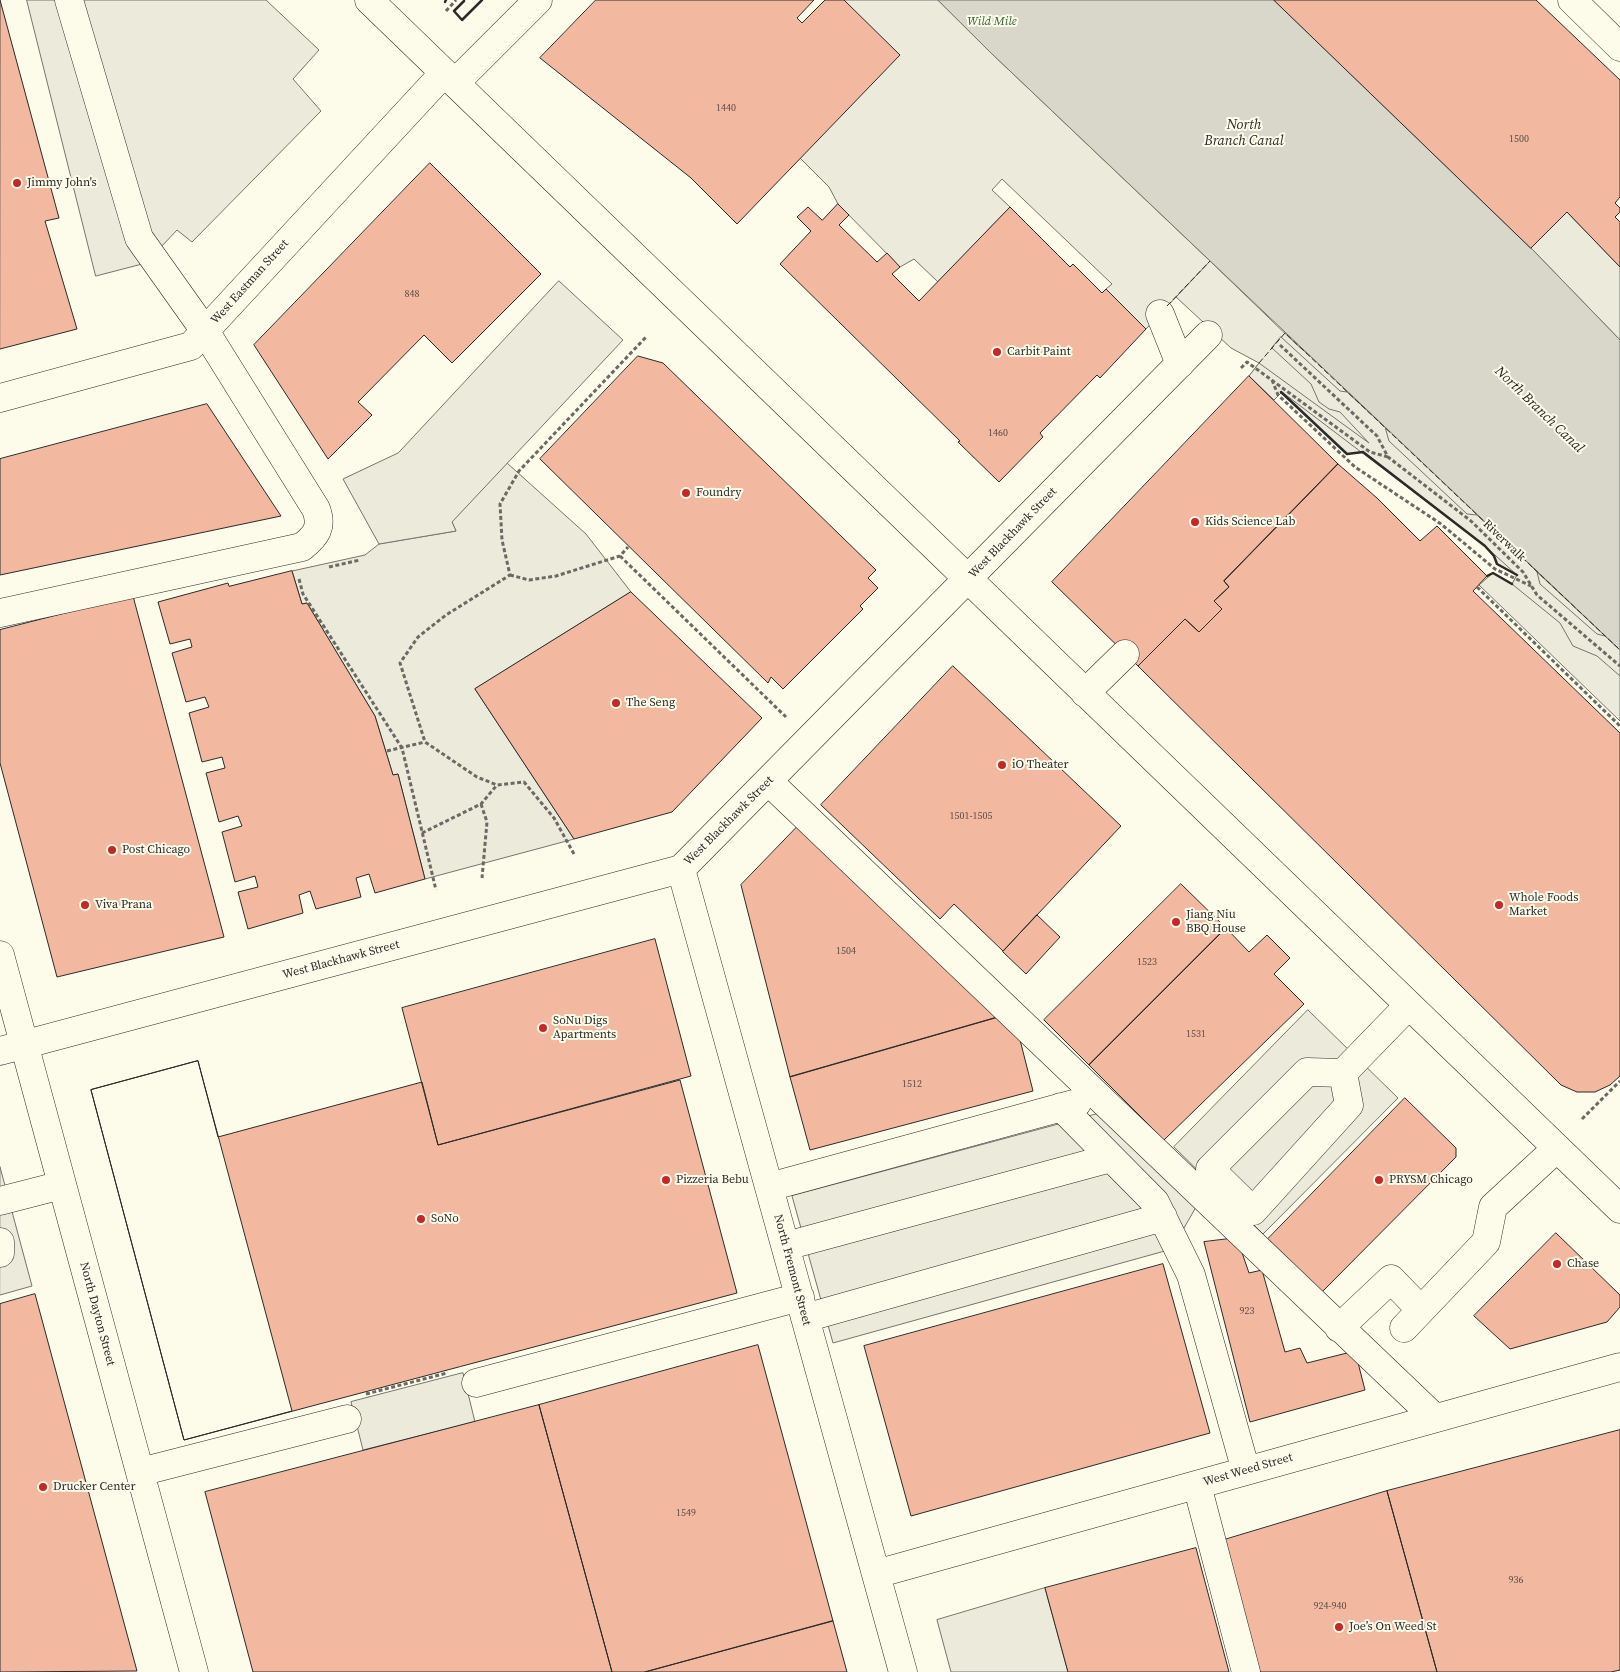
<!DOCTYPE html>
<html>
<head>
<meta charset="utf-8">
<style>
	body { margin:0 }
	canvas { display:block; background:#fdfbea }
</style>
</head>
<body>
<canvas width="1620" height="1672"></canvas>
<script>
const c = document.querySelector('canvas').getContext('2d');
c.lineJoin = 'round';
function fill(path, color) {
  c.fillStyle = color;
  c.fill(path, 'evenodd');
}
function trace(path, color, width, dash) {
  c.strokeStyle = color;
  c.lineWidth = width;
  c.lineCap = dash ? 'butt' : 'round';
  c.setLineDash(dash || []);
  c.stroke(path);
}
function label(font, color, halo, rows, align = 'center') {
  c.font = font + ' "Source Serif 4",serif';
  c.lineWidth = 4;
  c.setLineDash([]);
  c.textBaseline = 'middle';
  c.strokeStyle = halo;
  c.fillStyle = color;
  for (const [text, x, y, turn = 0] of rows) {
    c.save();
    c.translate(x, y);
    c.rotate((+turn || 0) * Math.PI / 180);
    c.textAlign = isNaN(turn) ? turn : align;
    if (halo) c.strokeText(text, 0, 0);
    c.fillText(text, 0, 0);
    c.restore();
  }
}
const green = new Path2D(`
	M1567 212 1620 267V340L1531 248Z
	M1210 261 1296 344 1486 505 1537 572 1620 650V721L1479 585 1493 573 1512 584 1517 575 1497 564 1494 556 1485 546 1363 452 1347 454 1282 392 1274 400 1249 376 1259 363 1231 348 1176 297Z
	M507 463 586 534 631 592 475 689 574 839 425 879 398 774 393 775 375 716 307 603 302 604 292 571 365 555 379 544 456 531 452 522Z
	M463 1373 475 1422 363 1450 351 1402Z`);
fill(green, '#ecebdb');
trace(green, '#74746e', 1);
const parking = new Path2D(`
	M27 0H266L319 50 293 79 321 111 192 242 177 230 146 263 96 276Z
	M844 0H938L990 52 1210 261 1146 329 1106 289 1112 284 1002 179 992 190 1010 207 938 282 914 259 900 267 838 204 829 187 800 158Z
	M559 281 623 340 452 522 456 531 379 544 343 479 398 453Z
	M1281 337 1340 391 1347 392 1385 427 1389 441 1467 514 1477 515 1527 562 1537 572 1540 584 1597 634 1605 636 1620 650V676L1597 656 1573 646 1560 623 1512 584 1517 575 1485 546 1282 392 1274 400 1249 376 1259 363 1369 443 1340 412 1329 409 1319 402 1311 384 1272 348Z
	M1308 1010 1398 1098 1263 1234 1174 1147Z
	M1097 1114 1196 1207 1172 1249 833 1343 792 1196Z
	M0 1167 32 1286 0 1295Z
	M1045 1588 1068 1672H951L937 1620Z`);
fill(parking, '#eceadb');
trace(parking, '#74746e', 1);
const water = new Path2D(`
	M938 0H1274L1531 248 1620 340V650L990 52Z`);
fill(water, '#d8d7c9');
trace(water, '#74746e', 1);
const building = new Path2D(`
	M0 0 59 218 45 221 77 329 0 349Z
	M596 0H814L797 18 802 23 825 0H844L900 55 737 224 691 178 540 58Z
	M1274 0H1536L1620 80V197L1615 203 1620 208V212L1615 217 1620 222V267L1567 212 1531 248Z
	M430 163 541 274 452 363 424 335 358 402 372 415 328 459 254 345Z
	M838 204 849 215 839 225 877 262 887 253 900 267 892 274 919 301 1010 207 1070 267 1073 264 1102 293 1106 289 1146 329 1100 378 1097 375 1040 433 1043 437 999 482 958 442 960 441 780 264 811 231 797 217 808 207 822 220Z
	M638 356 663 363 876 570 868 578 878 588 860 606 863 609 783 689 771 677 768 683 540 459Z
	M1249 376 1338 464 1224 581 1229 587 1214 601 1222 609 1199 632 1185 619 1138 666 1052 582Z
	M207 404 281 516 0 575V459Z
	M1338 464 1377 498 1420 541 1437 526 1487 576 1473 591 1620 733V1076L1610 1085 1595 1092H1577L1561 1085 1138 666 1185 619 1199 632 1222 609 1214 601 1229 587 1224 581Z
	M292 571 302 604 307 603 375 716 393 775 398 774 425 879 375 893 369 874 356 878 361 897 316 909 310 891 299 895 303 913 248 929 238 892 258 887 255 876 235 882 222 832 242 826 238 816 219 822 206 773 225 768 222 757 202 762 189 713 209 707 205 697 186 702 172 653 192 647 190 639 170 644 158 602 228 583 229 586Z
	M631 592 762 718 672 812 574 839 475 689Z
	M133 596 224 937 57 977 0 763V630Z
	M953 666 1121 826 1003 951 954 904 940 919 821 805Z
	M801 823 1002 1016 790 1077 741 885Z
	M1181 884 1226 928 1089 1065 1044 1020Z
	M1037 915 1060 937 1026 974 1003 952Z
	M1226 928 1249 952 1267 935 1290 958 1274 974 1304 1004 1164 1140 1089 1065Z
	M655 939 691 1076 438 1145 402 1008Z
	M1002 1016 1018 1032 1033 1091 810 1150 790 1077Z
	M198 1061 218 1137 422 1082 438 1145 680 1080 737 1293 184 1440 91 1090Z
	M198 1061 292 1411 184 1440 91 1090Z
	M1405 1098 1456 1148V1157L1322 1292 1268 1239Z
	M1556 1233 1620 1295V1307L1607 1322 1510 1349 1474 1316Z
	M1237 1238 1249 1273 1262 1270 1285 1352 1300 1348 1307 1363 1355 1351 1365 1390 1250 1422 1204 1242Z
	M1163 1264 1210 1433 911 1516 864 1346Z
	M35 1294 137 1671 0 1672V1304Z
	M758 1345 833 1621 645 1672H612L539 1405Z
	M539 1405 612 1672H253L205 1492Z
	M1620 1430V1670L1611 1672H1437L1387 1491Z
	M1387 1491 1437 1672H1260L1224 1540Z
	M1196 1548 1229 1672H1068L1045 1588Z
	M833 1621 847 1672H645Z`);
fill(building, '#f2b8a0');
trace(building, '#2b2b2b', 1);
const minor = new Path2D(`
	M369 0 1620 1209
	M1572 0 1620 47
	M455 83 538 0
	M1160 314 1180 364
	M0 398 191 346 444 73
	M0 613 302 547C316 536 323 527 316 509L205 331 139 238 69 0
	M1085 693 1125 654
	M768 781 1435 1418
	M681 869 903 1672
	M0 955 194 1672
	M0 1051 681 869 1208 335
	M1343 1073 1349 1105 1253 1211 1210 1169 1307 1072 1343 1073 1409 1005
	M1061 1107 1155 1202 1191 1275 1246 1471
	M769 1187 1077 1103
	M0 1201 62 1185
	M0 1242V1253
	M786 1246 1111 1158
	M805 1318 1163 1217
	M1339 1328 1391 1279 1421 1310
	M1404 1328 1486 1242 1493 1207 1557 1148
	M476 1383 800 1297
	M140 1472 347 1419
	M1197 1485 1246 1672
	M876 1574 1620 1367`);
trace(minor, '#2b2b2b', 29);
trace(new Path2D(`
	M446 11 456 0
	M1280 345 1377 436 1388 457 1471 521 1523 572 1537 595 1620 666
	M1241 368 1247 362 1370 452 1388 457
	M1272 380 1278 395 1355 467 1441 524 1495 569 1531 586
	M620 556 786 717
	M329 567 360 560
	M510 575 529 580 556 576 620 556 628 547
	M299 579 303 594 402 748 436 890
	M1477 587 1620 726
	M387 751 425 742
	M481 804 487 822 482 878
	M422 833 481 804 497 785
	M574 854 554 818 524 782 497 785 477 777 425 742 400 663 418 637 446 615 510 575 502 540 500 504 519 471 646 337
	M1582 1119 1620 1081
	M366 1394 447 1373`), '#6a6964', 3, [4, 2.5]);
trace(minor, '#fdfbea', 28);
trace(new Path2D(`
	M1167 306 1210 261
	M1259 363 1285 333 1620 650`), '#2b2b2b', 1, [6, 2.5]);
trace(new Path2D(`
	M464 1 454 11 462 20 482 0
	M445 2 446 0
	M1281 392 1347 454 1363 452 1485 546 1494 556 1497 564 1517 575
	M1487 576 1493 573 1512 584`), '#2b2b2b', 2.5);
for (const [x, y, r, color] of [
	[17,183,5,"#c62828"],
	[997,352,5,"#c62828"],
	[686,493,5,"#c62828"],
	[1195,522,5,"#c62828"],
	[616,703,5,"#c62828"],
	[1002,765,5,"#c62828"],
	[112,850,5,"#c62828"],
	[85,905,5,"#c62828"],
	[1499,905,5,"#c62828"],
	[1176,922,5,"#c62828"],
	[543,1028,5,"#c62828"],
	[666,1180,5,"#c62828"],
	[1379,1180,5,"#c62828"],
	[421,1219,5,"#c62828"],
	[1557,1264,5,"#c62828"],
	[43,1487,5,"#c62828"],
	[1339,1627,5,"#c62828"]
]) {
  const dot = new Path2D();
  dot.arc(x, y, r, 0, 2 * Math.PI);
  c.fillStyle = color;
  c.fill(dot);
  trace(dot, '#fdfbea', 2);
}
label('10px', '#5d4e48', null, [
	["1440",726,108],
	["1500",1519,139],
	["848",412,294],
	["1460",998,433],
	["1501-1505",971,816],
	["1504",846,951],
	["1523",1147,962],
	["1531",1196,1034],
	["1512",912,1084],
	["923",1247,1311],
	["1549",686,1513],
	["936",1516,1580],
	["924-940",1330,1606]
]);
label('italic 12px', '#34623c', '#fdfbea', [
	["Wild Mile",992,22]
]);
label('12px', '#2b2b2b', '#fdfbea', [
	["Jimmy John's",27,183],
	["Carbit Paint",1007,352],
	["Foundry",696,493],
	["Kids Science Lab",1205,522],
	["The Seng",626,703],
	["iO Theater",1012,765],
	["Post Chicago",122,850],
	["Whole Foods",1509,898],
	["Market",1509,912],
	["Viva Prana",95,905],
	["Jiang Niu",1186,915],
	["BBQ House",1186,929],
	["SoNu Digs",553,1021],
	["Apartments",553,1035],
	["Pizzeria Bebu",676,1180],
	["PRYSM Chicago",1389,1180],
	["SoNo",431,1219],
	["Chase",1567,1264],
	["Drucker Center",53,1487],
	["Joe’s On Weed St",1349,1627]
], 'left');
label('12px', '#2b2b2b', '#fdfbea', [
	["West Eastman Street",250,282,-48],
	["West Blackhawk Street",1013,533,-46],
	["Riverwalk",1504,541,44],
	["West Blackhawk Street",729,821,-45],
	["West Blackhawk Street",341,960,-15],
	["North Fremont Street",792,1270,75],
	["North Dayton Street",97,1314,75],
	["West Weed Street",1248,1470,-16]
]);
label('italic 14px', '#2b2b2b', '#fdfbea', [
	["North",1244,125],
	["Branch Canal",1244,141],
	["North Branch Canal",1539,410,44]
]);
</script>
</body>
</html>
